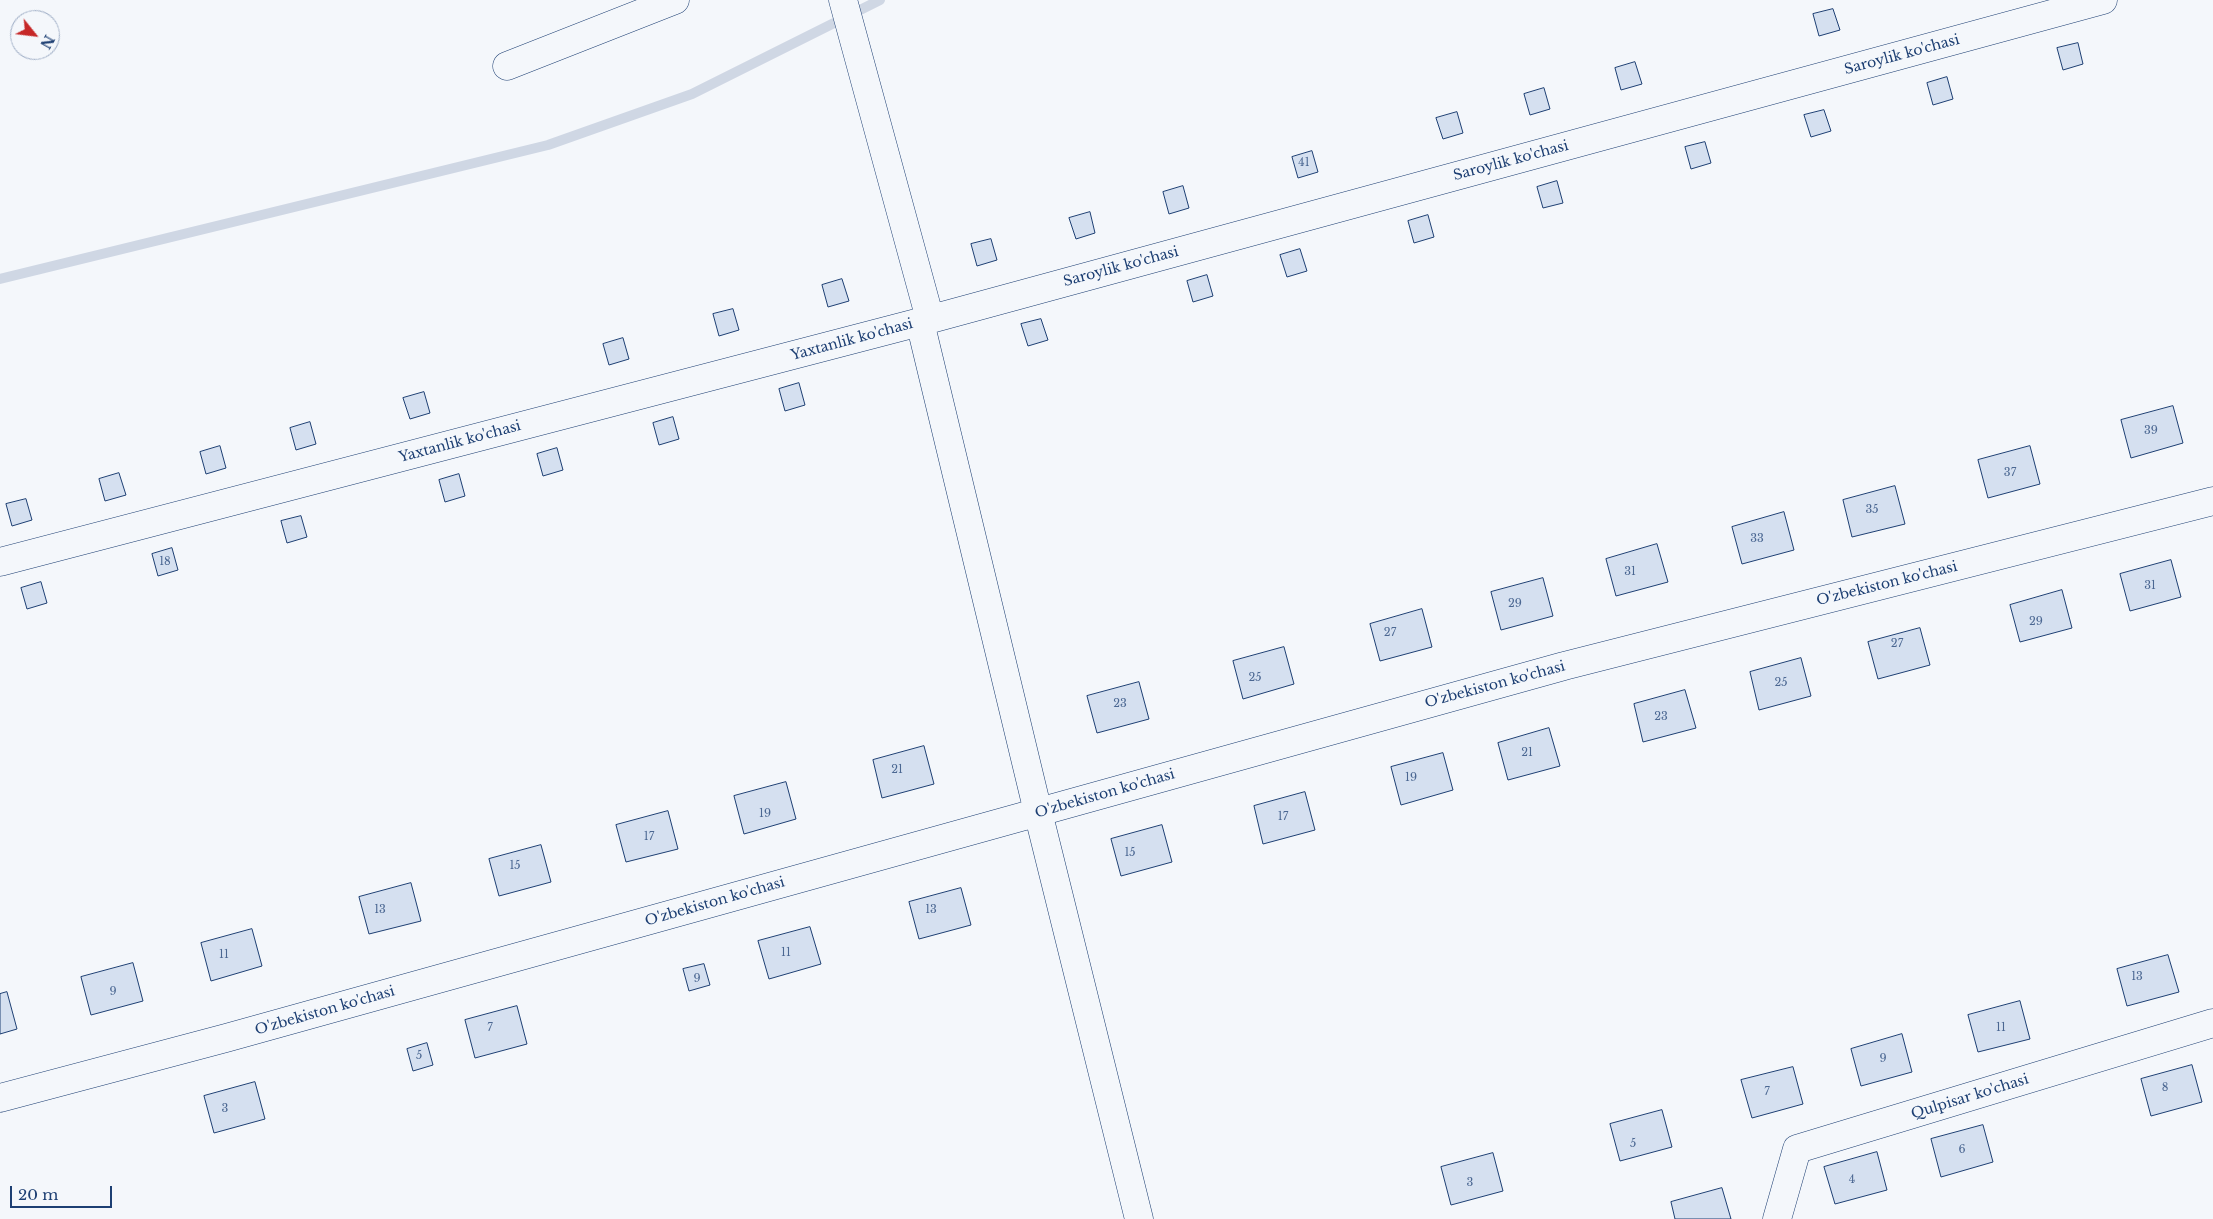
<!DOCTYPE html>
<html>
<head>
<meta charset="utf-8">
<style>
	body { margin:0 }
	#map { position:relative; width:2213px; height:1219px; overflow:hidden; background:#f4f7fb; font-family:"Libre Baskerville",serif }
	canvas { display:block }
	.north { position:absolute; left:10px; top:10px; width:50px; height:50px; box-sizing:border-box; background:#f4f7fb; border:1px solid #9eadc5; border-radius:50%; rotate:119deg; font-size:14px; font-weight:700; line-height:20px; text-align:center; color:#1d3f73 }
	.north::after { content:''; display:block; margin:auto; width:18px; height:22px; background:#c62828; clip-path:polygon(50% 0,100% 100%,50% 72%,0 100%) }
	.scale { position:absolute; left:10px; top:1186px; width:102px; height:22px; box-sizing:border-box; border:2px solid #1d3f73; border-top:0; padding-left:6px; font-size:15px; line-height:18px; white-space:nowrap; color:#1d3f73; -webkit-text-stroke:4px #f4f7fb; paint-order:stroke }
</style>
</head>
<body>
<div id="map">
<canvas width="2213" height="1219"></canvas>
<div class="north">N</div>
<div class="scale">20 m</div>
</div>
<script>
const c = document.querySelector('canvas').getContext('2d');
c.lineJoin = 'round';
function trace(path, color, width, dash) {
  c.strokeStyle = color;
  c.lineWidth = width;
  c.lineCap = dash ? 'butt' : 'round';
  c.setLineDash(dash || []);
  c.stroke(path);
}
function fill(path, color) {
  c.fillStyle = color;
  c.fill(path, 'evenodd');
}
function label(font, color, halo, rows, align = 'center') {
  c.font = font + ' "Libre Baskerville",serif';
  c.lineWidth = 4;
  c.setLineDash([]);
  c.textBaseline = 'middle';
  c.strokeStyle = halo;
  c.fillStyle = color;
  for (const [text, x, y, turn = 0] of rows) {
    c.save();
    c.translate(x, y);
    c.rotate((+turn || 0) * Math.PI / 180);
    c.textAlign = isNaN(turn) ? turn : align;
    if (halo) c.strokeText(text, 0, 0);
    c.fillText(text, 0, 0);
    c.restore();
  }
}
trace(new Path2D(`
	M0 279 548 145 692 94 880 0`), '#cfd7e4', 10);
const building = new Path2D(`
	M1833 9 1840 30 1819 36 1813 14Z
	M2078 43 2083 64 2063 70 2057 48Z
	M1635 62 1642 84 1621 90 1615 68Z
	M1947 77 1953 99 1933 105 1927 83Z
	M1544 88 1550 109 1530 115 1524 94Z
	M1824 110 1831 131 1811 137 1804 115Z
	M1457 112 1463 133 1443 139 1436 118Z
	M1705 142 1711 163 1691 169 1685 147Z
	M1312 151 1318 172 1298 178 1292 157Z
	M1557 181 1563 203 1543 208 1537 187Z
	M1183 186 1189 208 1169 214 1163 192Z
	M1090 212 1095 233 1076 239 1069 218Z
	M1428 215 1434 237 1414 243 1408 221Z
	M991 239 997 260 977 266 971 244Z
	M1300 249 1307 271 1287 277 1280 255Z
	M1207 275 1213 296 1193 302 1187 281Z
	M842 279 849 301 828 307 822 285Z
	M733 309 739 330 719 336 713 314Z
	M1041 319 1048 340 1028 346 1021 324Z
	M623 338 629 359 609 365 603 344Z
	M799 383 805 405 785 411 779 389Z
	M424 392 430 413 410 419 403 398Z
	M2173 406 2183 443 2131 458 2121 420Z
	M673 417 679 439 659 445 653 423Z
	M310 422 316 444 296 450 290 428Z
	M220 446 226 468 206 474 200 452Z
	M2030 446 2040 484 1988 498 1978 460Z
	M557 448 563 470 543 476 537 454Z
	M119 473 126 495 105 501 99 479Z
	M459 474 465 496 445 502 439 480Z
	M1895 486 1905 524 1852 537 1843 500Z
	M26 499 32 520 12 526 6 504Z
	M1784 512 1794 550 1742 564 1732 527Z
	M301 516 307 537 287 543 281 521Z
	M1657 544 1668 582 1616 596 1606 559Z
	M172 548 178 570 158 576 152 554Z
	M2171 560 2181 597 2130 611 2120 574Z
	M1543 578 1553 616 1501 630 1491 592Z
	M41 582 47 603 27 609 21 588Z
	M2062 590 2072 628 2020 642 2010 605Z
	M1422 609 1432 647 1380 661 1370 624Z
	M1920 628 1930 665 1878 679 1868 642Z
	M1284 647 1294 684 1243 699 1233 661Z
	M1801 658 1811 696 1759 710 1750 672Z
	M1139 682 1149 719 1097 733 1087 696Z
	M1685 690 1696 728 1643 742 1634 704Z
	M1549 728 1560 766 1508 780 1498 743Z
	M924 746 934 784 882 798 873 760Z
	M1443 753 1453 790 1401 805 1391 767Z
	M786 782 796 819 744 834 734 796Z
	M1305 792 1315 830 1263 844 1254 806Z
	M668 811 678 849 626 862 616 825Z
	M1162 825 1172 862 1121 876 1111 839Z
	M541 845 551 882 499 896 489 859Z
	M411 883 421 921 369 934 359 897Z
	M961 888 971 925 919 939 909 902Z
	M810 927 821 964 769 979 758 941Z
	M252 929 262 966 211 981 201 943Z
	M2168 955 2179 992 2127 1006 2117 969Z
	M133 963 143 1001 91 1015 81 977Z
	M704 964 710 985 689 991 683 969Z
	M7 992 17 1029 0 1034V994Z
	M2020 1001 2030 1039 1978 1052 1968 1015Z
	M517 1006 527 1044 475 1058 465 1020Z
	M1902 1034 1912 1072 1861 1086 1851 1049Z
	M427 1043 433 1065 413 1071 407 1049Z
	M2192 1065 2202 1102 2151 1116 2141 1079Z
	M1793 1067 1803 1104 1752 1118 1741 1080Z
	M255 1082 265 1119 214 1133 204 1096Z
	M1662 1110 1672 1147 1620 1161 1610 1124Z
	M1983 1125 1993 1162 1941 1177 1931 1139Z
	M1877 1152 1887 1190 1835 1204 1824 1167Z
	M1493 1153 1503 1191 1451 1205 1441 1167Z
	M1722 1188 1731 1219H1675L1671 1202Z`);
fill(building, '#d5e0f0');
trace(building, '#1d3f73', 1);
const minor = new Path2D(`
	M843 0 930 319
	M507 66 675 0
	M920 322 1038 812 1139 1219
	M0 562 920 322 2103 0
	M0 1098 226 1038 1564 666 2213 501
	M1777 1219 1797 1149 2213 1023`);
trace(minor, '#1d3f73', 29);
trace(minor, '#f4f7fb', 28);
label('11px', '#4b6792', null, [
	["41",1304,163],
	["39",2151,431],
	["37",2010,473],
	["35",1872,510],
	["33",1757,539],
	["18",165,562],
	["31",1630,572],
	["31",2150,586],
	["29",1515,604],
	["29",2036,622],
	["27",1390,633],
	["27",1897,644],
	["25",1255,678],
	["25",1781,683],
	["23",1120,704],
	["23",1661,717],
	["21",1527,753],
	["21",897,770],
	["19",1411,778],
	["19",765,814],
	["17",1283,817],
	["17",649,837],
	["15",1130,853],
	["15",515,866],
	["13",380,910],
	["13",931,910],
	["11",786,953],
	["11",224,955],
	["13",2137,977],
	["9",697,979],
	["9",113,992],
	["7",490,1028],
	["11",2001,1028],
	["5",419,1056],
	["9",1883,1059],
	["8",2165,1088],
	["7",1767,1092],
	["3",225,1109],
	["5",1633,1144],
	["6",1962,1150],
	["4",1852,1180],
	["3",1470,1183]
]);
label('14px', '#1d3f73', '#f4f7fb', [
	["Saroylik ko'chasi",1902,55,-15],
	["Saroylik ko'chasi",1511,161,-15],
	["Saroylik ko'chasi",1121,267,-15],
	["Yaxtanlik ko'chasi",852,340,-15],
	["Yaxtanlik ko'chasi",460,442,-15],
	["O'zbekiston ko'chasi",1887,584,-14],
	["O'zbekiston ko'chasi",1495,685,-15],
	["O'zbekiston ko'chasi",1105,794,-16],
	["O'zbekiston ko'chasi",715,902,-16],
	["O'zbekiston ko'chasi",325,1011,-16],
	["Qulpisar ko'chasi",1970,1097,-17]
]);
</script>
</body>
</html>
